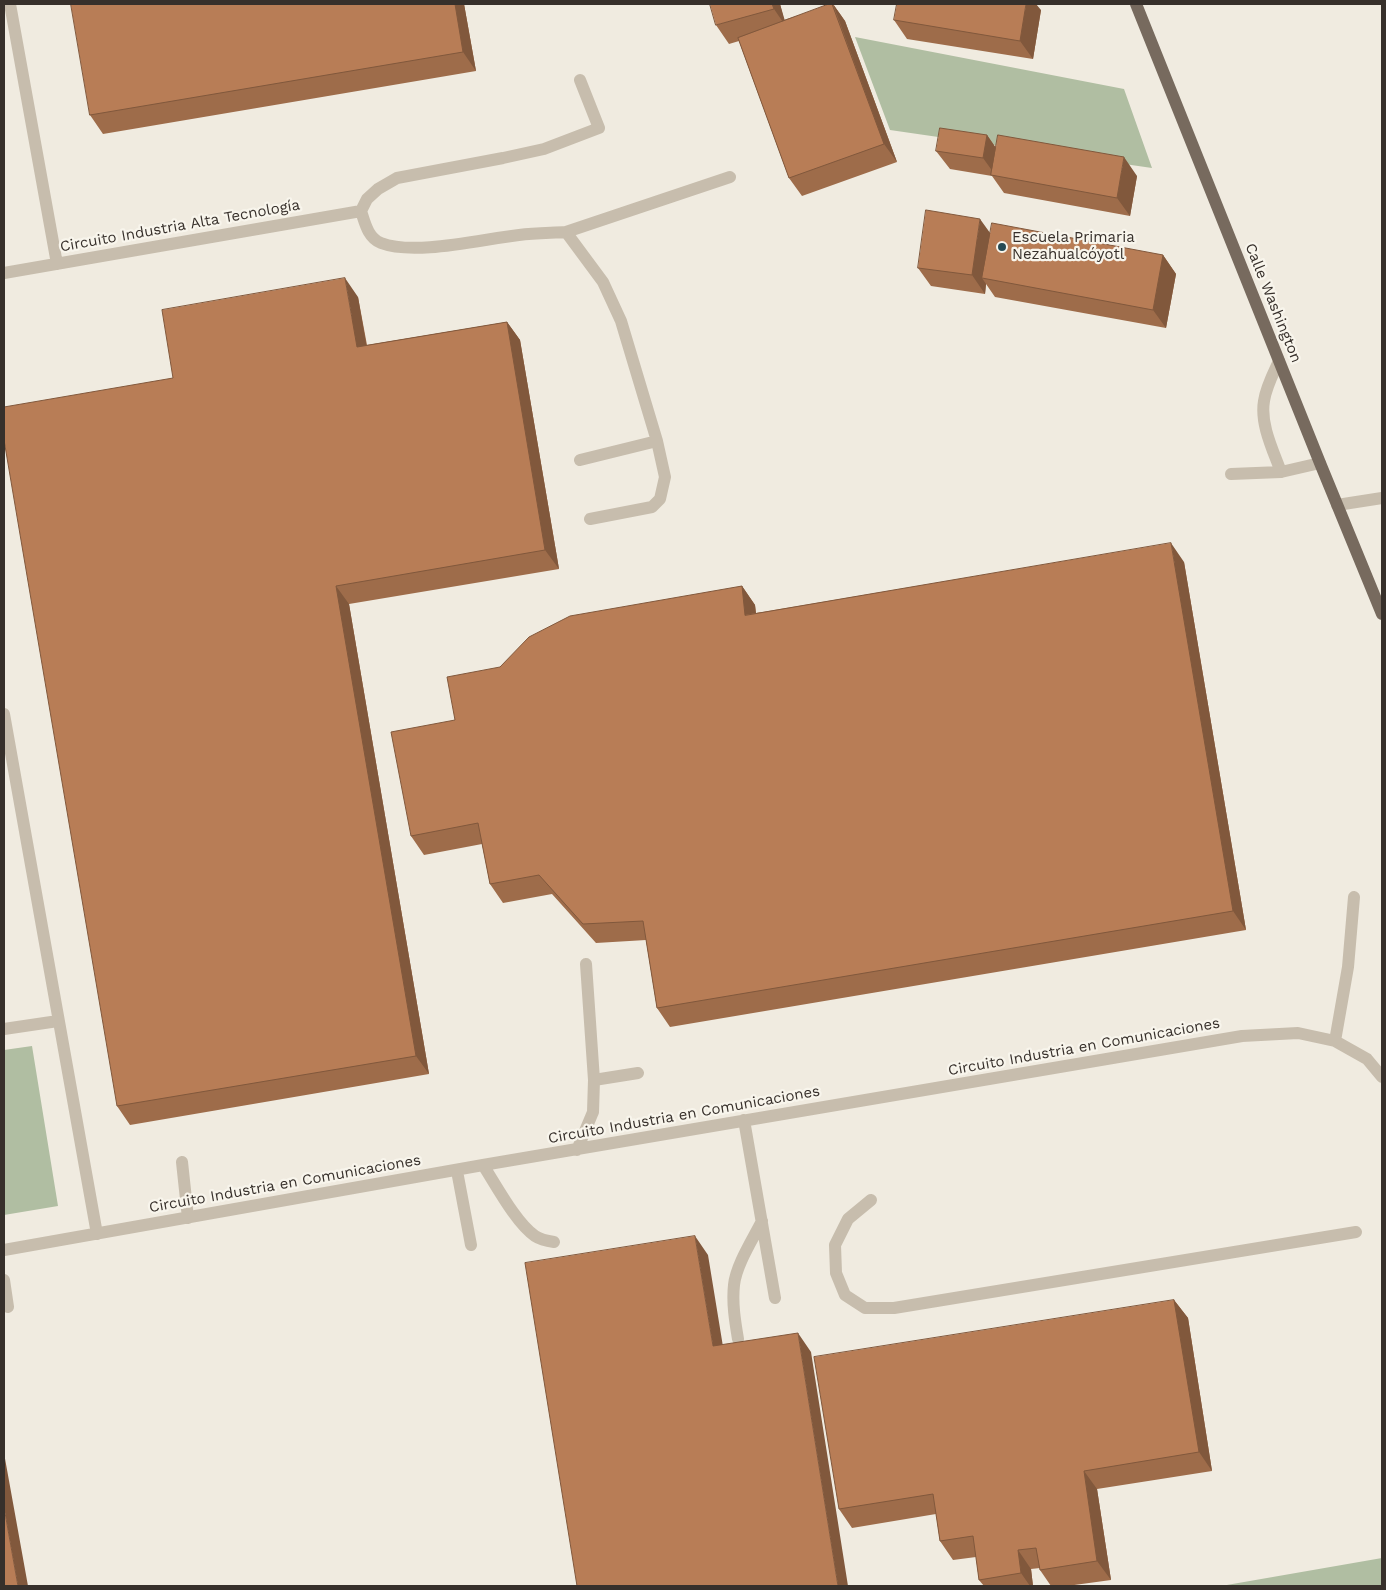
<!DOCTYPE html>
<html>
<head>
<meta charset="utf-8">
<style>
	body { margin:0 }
	#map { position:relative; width:1386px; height:1590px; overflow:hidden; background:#f0ebe0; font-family:"Work Sans",sans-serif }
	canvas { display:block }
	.frame { position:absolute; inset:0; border:5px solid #37302b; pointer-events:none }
</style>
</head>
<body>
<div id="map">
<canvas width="1386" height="1590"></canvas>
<div class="frame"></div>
</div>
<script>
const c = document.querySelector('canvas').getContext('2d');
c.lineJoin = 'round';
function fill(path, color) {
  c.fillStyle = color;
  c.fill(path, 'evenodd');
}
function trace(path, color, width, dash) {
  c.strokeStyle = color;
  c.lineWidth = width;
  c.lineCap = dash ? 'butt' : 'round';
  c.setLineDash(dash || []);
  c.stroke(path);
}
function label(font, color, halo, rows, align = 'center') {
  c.font = font + ' "Work Sans",sans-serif';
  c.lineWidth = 4.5;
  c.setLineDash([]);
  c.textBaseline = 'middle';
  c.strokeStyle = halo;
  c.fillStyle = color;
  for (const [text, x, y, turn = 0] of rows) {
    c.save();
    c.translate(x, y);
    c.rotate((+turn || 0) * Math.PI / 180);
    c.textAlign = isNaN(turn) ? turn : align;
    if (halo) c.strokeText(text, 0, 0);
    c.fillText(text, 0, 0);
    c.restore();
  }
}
fill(new Path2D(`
	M855 37 1124 89 1152 168 890 130Z
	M32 1046 58 1206 4 1215V1050Z
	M1382 1558V1586H1221Z`), '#b0bea2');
trace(new Path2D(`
	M10 4 57 264
	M580 80 599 128 544 149 503 158 397 178 378 189 367 199 361 211C365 223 368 238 381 243 415 256 482 239 519 235 535 233 550 233 566 232L603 282 621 321 657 441 580 460
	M566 232 730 177
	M4 273 361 211
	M1279 361C1273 374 1266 387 1264 401 1260 424 1273 450 1281 472
	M1231 474 1281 472 1320 463
	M1337 505 1382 498
	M590 519 652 507 660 499 665 477 657 441
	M4 714 97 1234
	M586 964 594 1080
	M4 1029 58 1021
	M1335 1041 1348 967 1354 897
	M744 1120 775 1298
	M577 1150 593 1112 594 1080 638 1073
	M182 1162 188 1218
	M483 1165C496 1185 516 1223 535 1236 541 1240 547 1241 554 1242
	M457 1171 471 1245
	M871 1200 848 1219 835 1245 836 1273 845 1295 865 1308H894L1356 1232
	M4 1250 483 1165 1242 1036 1298 1033 1335 1041 1367 1059 1382 1077
	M4 1280 8 1307
	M738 1339C735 1321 732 1303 734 1285 736 1265 753 1239 762 1221`), '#c7bdad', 12);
trace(new Path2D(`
	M1136 4 1320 463 1382 614`), '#776a5e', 12);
fill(new Path2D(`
	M71 4H464L476 71 103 134 90 115Z
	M780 4 784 20 833 4 845 21 897 162 802 196 789 178 739 41 729 44 716 25Z
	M1041 10 1033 59 907 39 894 20Z
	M987 135 996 148 1137 176 1130 216 1004 193 992 176 950 169 936 151Z
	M990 233 1163 255 1176 274 1166 328 995 297 986 284 985 294 931 286 918 268Z
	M358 297 367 345 507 322 520 340 559 569 349 604 429 1074 130 1125 117 1106Z
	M1184 562 1246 930 670 1027 657 1008 646 940 596 943 552 894 503 903 490 884 482 844 424 855 411 836 455 720 500 667 742 586 755 605 756 613Z
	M1174 1300 1188 1318 1212 1471 1097 1489 1111 1580 1067 1586H1051L1040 1570V1568L1031 1569 1033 1586H984L979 1580 976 1557 953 1560 940 1541 936 1514 852 1528 839 1509Z`), '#9e6c4a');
fill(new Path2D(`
	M455 4H464L476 71 463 52Z
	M772 4H780L787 28 774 9Z
	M833 4 845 21 897 162 884 144Z
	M1026 4H1036L1041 10 1033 59 1020 41Z
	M987 135 1000 154 996 176 983 158Z
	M1124 157 1137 176 1130 216 1117 198Z
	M980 219 993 237 982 278 986 284 985 294 972 275Z
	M1163 255 1176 274 1166 328 1153 310Z
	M345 278 358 297 370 366 357 347Z
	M507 322 520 340 559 569 545 550Z
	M1171 543 1184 562 1246 930 1233 911Z
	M336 586 349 604 429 1074 416 1056Z
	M742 586 755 605 758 633 745 615Z
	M695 1236 708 1255 726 1365 713 1346Z
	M1174 1300 1188 1318 1212 1471 1199 1452Z
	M798 1333 811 1352 848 1586H838Z
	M4 1453 28 1586H18L4 1507Z
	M1084 1471 1097 1489 1111 1580 1097 1561Z
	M1018 1550 1031 1569 1033 1586H1030L1021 1573Z`), '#81583c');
const building = new Path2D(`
	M71 4H455L463 52 90 115Z
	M710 4H772L774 9 716 25Z
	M829 4H832L884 144 789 178 738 38Z
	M897 4H1026L1020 41 894 20Z
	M940 128 987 135 983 158 936 151Z
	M998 135 1124 157 1117 198 991 175Z
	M926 210 980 219 972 275 918 268Z
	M992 223 1163 255 1153 310 982 278Z
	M345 278 357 347 507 322 545 550 336 586 416 1056 117 1106 4 440V407L173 378 162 310Z
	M1171 543 1233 911 657 1008 643 921 583 924 539 875 490 884 478 823 411 836 391 732 455 720 447 677 500 667 529 637 570 616 742 586 745 615Z
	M695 1236 713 1346 798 1333 838 1586H577L525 1263Z
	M1174 1300 1199 1452 1084 1471 1097 1561 1040 1570 1036 1548 1018 1550 1021 1573 979 1580 973 1536 940 1541 933 1494 839 1509 814 1357Z
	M4 1507 18 1586H4Z`);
fill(building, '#b87d56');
trace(building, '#81583c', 1);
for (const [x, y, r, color] of [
	[1002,247,5,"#254a54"]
]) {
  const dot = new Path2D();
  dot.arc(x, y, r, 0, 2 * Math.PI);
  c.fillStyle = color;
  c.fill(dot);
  trace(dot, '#f8f5ec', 2);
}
label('15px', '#37302b', '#f8f5ec', [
	["Circuito Industria Alta Tecnología",180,226,-10],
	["Calle Washington",1273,303,68],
	["Circuito Industria en Comunicaciones",1084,1047,-10],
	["Circuito Industria en Comunicaciones",684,1115,-10],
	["Circuito Industria en Comunicaciones",285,1184,-10]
]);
label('15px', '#37302b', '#f8f5ec', [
	["Escuela Primaria",1012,238],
	["Nezahualcóyotl",1012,255]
], 'left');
</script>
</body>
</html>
